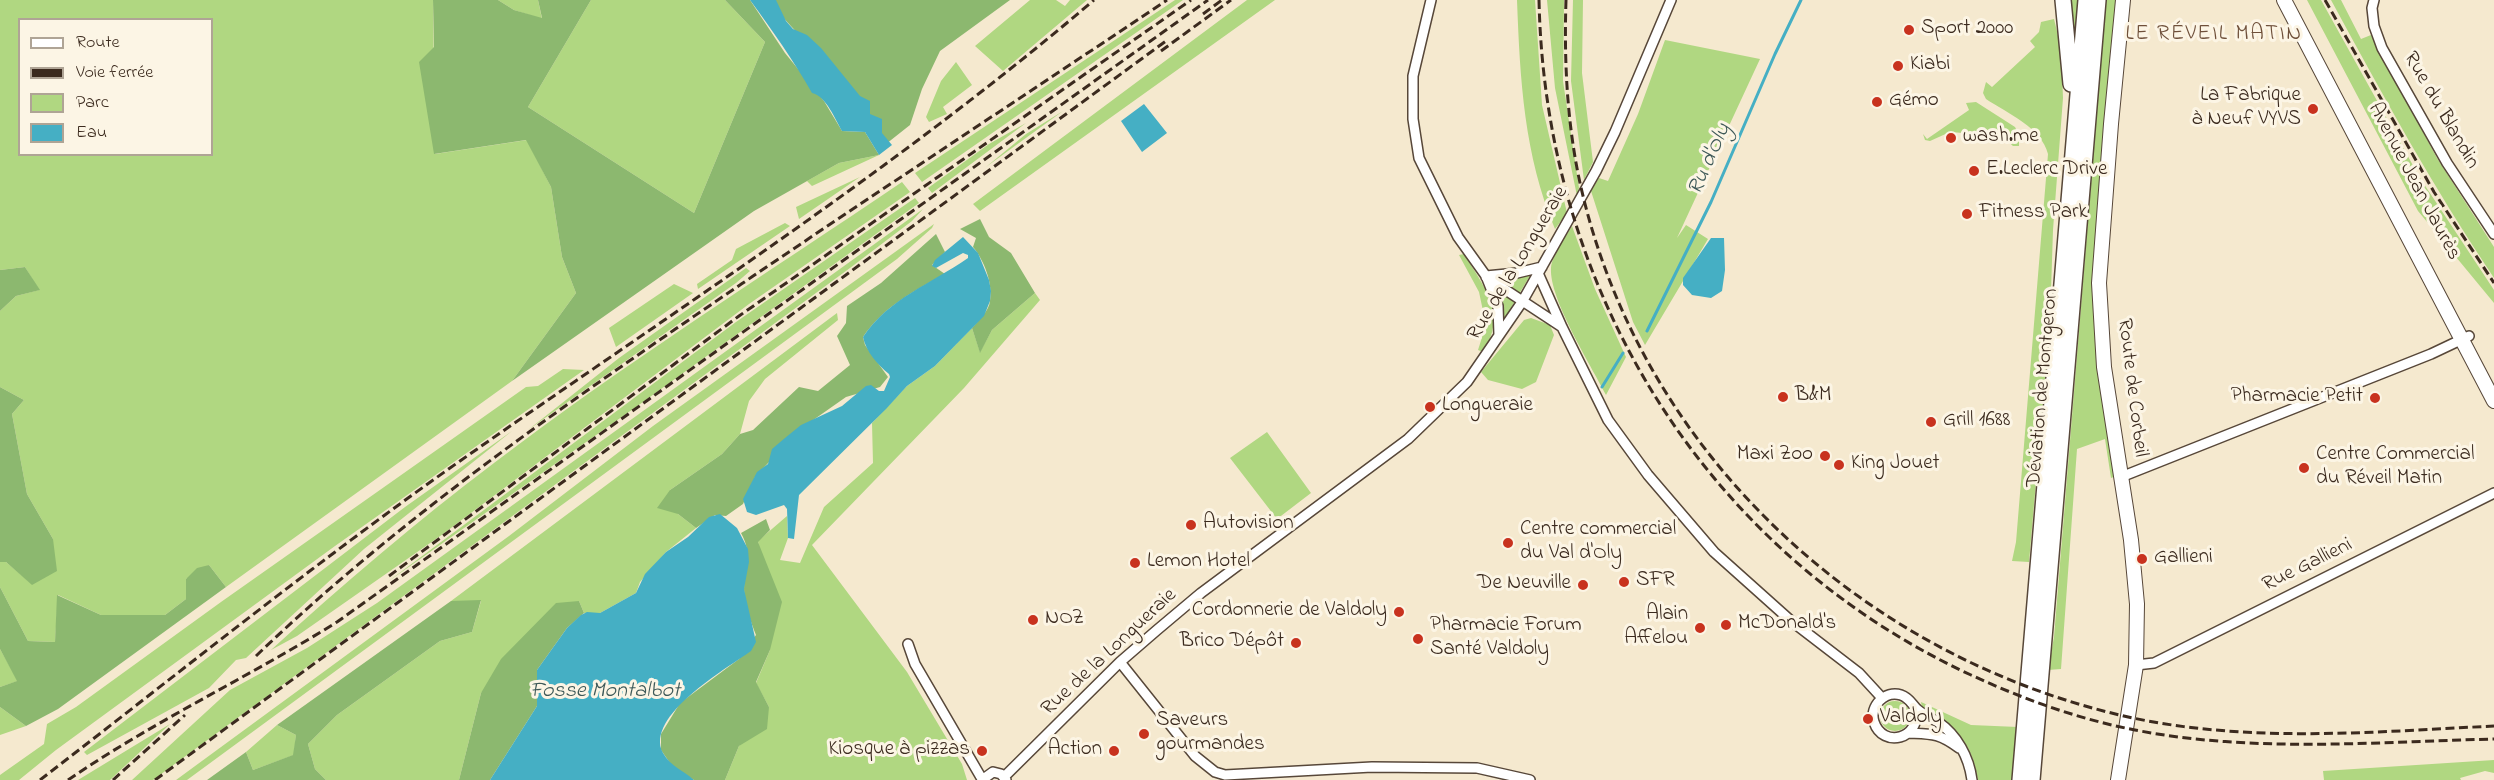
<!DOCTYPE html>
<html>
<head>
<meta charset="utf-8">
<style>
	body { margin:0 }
	#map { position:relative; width:2494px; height:780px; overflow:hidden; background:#f5e9cf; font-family:"Indie Flower",sans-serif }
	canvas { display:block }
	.legend { position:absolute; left:18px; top:18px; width:195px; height:138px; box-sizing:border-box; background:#fcf5e5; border:2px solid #afa495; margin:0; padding:8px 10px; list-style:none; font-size:18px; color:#3b2a1e }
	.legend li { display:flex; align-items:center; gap:12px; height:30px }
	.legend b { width:30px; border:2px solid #afa495 }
</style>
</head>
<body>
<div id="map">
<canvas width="2494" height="780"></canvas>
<ul class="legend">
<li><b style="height:8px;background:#fff"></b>Route</li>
<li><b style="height:8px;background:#3b2a1e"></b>Voie ferrée</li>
<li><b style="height:16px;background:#b0d781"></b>Parc</li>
<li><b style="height:16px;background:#45afc4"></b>Eau</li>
</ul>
</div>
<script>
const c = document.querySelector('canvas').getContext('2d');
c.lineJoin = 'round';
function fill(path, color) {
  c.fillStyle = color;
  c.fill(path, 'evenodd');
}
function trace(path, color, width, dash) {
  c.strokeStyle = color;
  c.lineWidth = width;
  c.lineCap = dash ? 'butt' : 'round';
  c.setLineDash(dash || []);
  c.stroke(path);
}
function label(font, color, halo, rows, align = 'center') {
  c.font = font + ' "Indie Flower",sans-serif';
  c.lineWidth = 6;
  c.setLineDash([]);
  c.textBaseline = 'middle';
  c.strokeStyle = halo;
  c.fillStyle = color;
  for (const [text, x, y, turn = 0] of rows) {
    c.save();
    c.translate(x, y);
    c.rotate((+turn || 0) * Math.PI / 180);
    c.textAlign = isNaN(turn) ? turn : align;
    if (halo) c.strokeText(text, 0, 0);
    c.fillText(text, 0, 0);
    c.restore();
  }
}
fill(new Path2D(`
	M0 0H433L435 154 527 140 551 187 562 257 576 293 512 381 226 587 209 565 186 579V599L165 615H101L58 595 55 642 28 641 0 587V562H6L32 584 53 539 27 494 12 414 24 400 0 387V311L16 296 39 290 25 267 0 270ZM20 20H212V154H20Z
	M498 0H538L542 19 514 10Z
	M591 0H725L765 42 694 213 528 107Z
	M1030 0H1056L1065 6 1070 0H1087L1003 71 975 46Z
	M1175 0H1183L922 182 915 173Z
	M1247 0H1275L980 211 973 204Z
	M1517 0H1535L1542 105 1567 213 1555 229C1524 155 1520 80 1517 0Z
	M1547 0H1564L1563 81 1579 188 1577 196 1555 88Z
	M1573 0H1583L1582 73 1593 162 1584 180 1571 81Z
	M2070 0H2080L2075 59Z
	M2106 0H2119L2095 263 2116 476 2111 478 2105 439 2077 449 2061 669 2048 670 2054 637Z
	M2307 0H2321L2420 178 2494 290V303L2418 211Z
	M2331 0H2341L2361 39 2371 35 2437 158 2494 247V278C2434 189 2382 94 2331 0Z
	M2054 19 2061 48 2063 98 2053 230 2050 322 2029 562 2012 561 2016 542 2048 154C2042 128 2007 113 1986 99L1983 93 1986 82 1992 87 2035 47 2030 41 2039 32 2041 22Z
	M1665 40 1760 59 1677 238 1686 225 1708 239 1645 345 1633 322 1591 191 1599 178 1608 181 1638 114Z
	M956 62 972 85 943 107 947 114 929 122 926 117 941 81Z
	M1976 102 2015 127 2019 135V146H2013L2002 136 1950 132 1930 141 1925 140 1923 134 1927 139 1969 110 1966 103Z
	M1063 111 986 167 1026 134Z
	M1026 123 932 193 928 188 989 144Z
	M879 155 812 186 807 181 839 163Z
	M860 177 799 219 796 207Z
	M902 182 910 192 749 304 443 534 297 636 271 650C343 584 416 522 494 463 625 363 766 274 902 182Z
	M915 198 919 203 643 402 386 583 736 322Z
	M923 209 912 221 850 268 153 780H132L230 690 307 648 377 603Z
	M785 223 790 226 698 289 697 284 732 260 736 249Z
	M934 224 932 228 897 259 187 780H176L509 536 653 426Z
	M1572 226 1595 289 1626 357 1606 395C1591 365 1549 299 1551 268 1552 255 1565 238 1572 226Z
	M1464 254C1484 287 1508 314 1483 352L1478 350 1486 325 1479 292 1459 255Z
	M746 268 750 271 736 283 528 430 619 358Z
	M1531 274 1519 294 1501 280 1503 278H1518Z
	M674 284 693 293 616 347 609 328Z
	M1496 289 1515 301 1504 320Z
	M1035 293 1040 300 964 388 812 545 907 672 962 764 967 780H725L739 746 769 707 756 683 770 650 758 541 787 516 788 538 780 560 800 563 824 507 873 463 872 423 907 386 935 366 972 328 980 352 992 330Z
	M837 313 838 320 765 379 749 401 740 434 722 454 670 490 678 514 696 528 666 552 640 582 636 593 600 613H584L579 601 481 693 459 780H326L315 769 308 744 337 715 440 641 472 632 481 601H451Z
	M1531 318 1550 325 1554 335 1536 382 1522 389 1488 380 1481 372 1524 320Z
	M563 369 584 370 335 546 56 750 19 780H0V775L44 744 47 724 76 707 221 602 526 387 538 386Z
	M512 431 364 549 246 658 236 660 209 688 87 755 84 752 405 507Z
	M1267 432 1311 493 1277 519 1230 458Z
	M0 649 18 681 0 687Z
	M1880 716a15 15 0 1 1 30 0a15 15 0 1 1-30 0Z
	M1921 702 1971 725 2018 727 2012 780H1978C1970 736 1956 732 1922 707Z
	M0 707 26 726 0 735Z
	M170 724 110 780H78Z
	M277 725 296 735 294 755 253 770 246 752Z
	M2494 760V773L2485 771 2460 778 2461 780H2324L2323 771Z`), '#b0d781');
fill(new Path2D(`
	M433 0H498L514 10 542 18 538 0H591L528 107 694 213 765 42 725 0H750L785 53 824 101 842 131 865 132 879 155 839 163 754 211 512 381 576 293 562 257 551 187 526 140 434 154 419 62 434 47Z
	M767 0H1010L940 51 922 89 910 125 886 144 801 37Z
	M980 219 989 237 1011 253 1035 293 992 330 980 353 972 328C979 320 989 311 990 301 993 283 984 260 973 247L976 238 960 229Z
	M936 234 945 252 932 265 945 274C914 291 883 307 863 337L865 345 888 377 880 387 846 397 799 430 755 477 743 504 726 516 715 515 696 528 678 514 657 508 670 490 722 454 740 434 753 430 799 387 818 391 850 365 837 336 846 323 847 306 881 283Z
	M25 267 40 290 16 296 0 311V270Z
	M0 387 24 400 12 414 27 494 53 539 57 571 32 585 6 562H0Z
	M766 519 770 530 758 542 782 602 770 650 756 682 769 707 767 729 739 746 725 780H694L672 766 661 750V734L680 703 739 659 756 635C751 622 744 604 744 589 745 566 753 555 741 533Z
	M209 565 226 587 58 709 26 726 0 707V687L17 681 0 649V587L28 641 55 642 57 595 101 615H165L186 599V579L197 568Z
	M481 600 472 632 440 641 337 715 308 744 315 769 326 780H207L246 752 253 770 293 755 296 735 277 725 451 601Z
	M579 601 584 613 567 628 537 670V706L490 780H459L481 693 501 659 556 603Z`), '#8cb86f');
fill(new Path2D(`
	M750 0H776L786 21 793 29 807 35 821 48 860 96 870 101V114L882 119V133L892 145 879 155 865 132 842 131C835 119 826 96 812 93 794 61 772 30 750 0Z
	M1144 104 1167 133 1142 152 1121 121Z
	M963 237 978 253 989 280 991 291 990 301 984 316 935 366 907 386 886 409 799 495 794 539 788 538 787 509 784 505 756 515 747 512 743 499 757 472 768 464 772 449 785 438 801 425 842 406 866 386 871 385 879 391H884L890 377 889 374C878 365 866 352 863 337 889 298 931 284 968 258V255L963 253 936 268 932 266 935 260Z
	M1711 238H1724L1725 270 1722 291 1711 298 1692 295 1683 285V278Z
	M720 514 737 528 748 549 749 562 744 589 756 642 751 651C726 669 644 716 663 753 671 767 683 770 694 780H490L537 706V670L567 628 581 615 587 612 600 613 636 593 645 574 666 552 688 537 709 517Z`), '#45afc4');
trace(new Path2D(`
	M1647 331 1711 202 1775 54 1801 0
	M1602 387 1623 353`), '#45afc4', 3);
const street = new Path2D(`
	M1431 0 1413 76V119L1419 158 1458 237 1486 276 1498 306 1499 335
	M2374 0 2372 8 2374 26 2382 48 2447 163 2494 234
	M1538 273 1562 327 1608 420 1648 475 1714 552 1790 620 1859 673 1882 698
	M1486 276 1517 273 1542 267
	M1486 277 1562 327
	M2121 477 2431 354 2469 336
	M908 644 915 664 982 779
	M1120 662 1195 756 1215 772 1225 775 1372 767 1477 768 1530 780
	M2136 665 2154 663 2494 493
	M1916 709C1921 739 1883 749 1874 722 1869 706 1885 690 1901 695 1910 698 1912 705 1918 710 1924 715 1931 718 1938 722 1957 735 1969 757 1972 780
	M1909 733C1932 734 1939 733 1959 748
	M1004 777 1120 662 1157 630 1201 593 1408 439 1467 382 1522 302 1596 171 1615 132 1671 0
	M982 780 993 772 1001 774 1006 780`);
const secondary = new Path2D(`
	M2284 0 2494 401
	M2118 780 2136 665 2137 604 2131 540 2104 367 2099 283 2111 124 2123 0`);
const primary = new Path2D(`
	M2063 0 2071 84
	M2020 780 2086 0
	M2032 780 2098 0`);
trace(street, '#574739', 12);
trace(secondary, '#574739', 16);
trace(primary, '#574739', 18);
trace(street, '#fff', 9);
trace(secondary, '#fff', 14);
trace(primary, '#fff', 15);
trace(new Path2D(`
	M1539 0C1545 290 1705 552 1971 675 2023 699 2078 719 2135 730 2253 753 2374 742 2494 739
	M1566 0C1564 61 1567 123 1580 183 1640 454 1865 660 2133 718 2251 743 2374 732 2494 726
	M2325 0 2434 192 2494 283
	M1203 14 1222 0
	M1161 51 1231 0
	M389 576 739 316 1191 0
	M256 656C384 533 529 430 674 330 837 218 1003 110 1167 0
	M40 780C179 673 316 562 460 461 674 311 895 170 1094 0
	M68 780C154 721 249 677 337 622L1208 0
	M113 780 185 715
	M155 780 1166 41`), '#3b2a1e', 3, [9, 4.5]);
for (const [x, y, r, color] of [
	[1909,30,6,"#c8321e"],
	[1898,66,6,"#c8321e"],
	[1877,102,6,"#c8321e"],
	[2313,109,6,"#c8321e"],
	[1951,138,6,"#c8321e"],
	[1974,171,6,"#c8321e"],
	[1967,214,6,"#c8321e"],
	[1783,397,6,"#c8321e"],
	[2375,398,6,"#c8321e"],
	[1430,407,6,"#c8321e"],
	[1931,422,6,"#c8321e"],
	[1825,456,6,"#c8321e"],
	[1839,465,6,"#c8321e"],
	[2304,468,6,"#c8321e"],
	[1191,525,6,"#c8321e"],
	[1508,543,6,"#c8321e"],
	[2142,559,6,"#c8321e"],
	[1135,563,6,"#c8321e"],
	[1624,582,6,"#c8321e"],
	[1583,585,6,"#c8321e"],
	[1399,612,6,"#c8321e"],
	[1033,620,6,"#c8321e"],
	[1726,625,6,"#c8321e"],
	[1700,628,6,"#c8321e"],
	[1418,639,6,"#c8321e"],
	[1296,643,6,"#c8321e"],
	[1868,719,6,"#c8321e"],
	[1144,734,6,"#c8321e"],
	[982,751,6,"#c8321e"],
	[1114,751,6,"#c8321e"]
]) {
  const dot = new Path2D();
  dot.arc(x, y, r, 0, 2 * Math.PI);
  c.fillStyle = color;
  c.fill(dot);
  trace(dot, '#fcf5e5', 2);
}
label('21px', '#3b2a1e', '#fcf5e5', [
	["Sport 2000",1921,30],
	["Kiabi",1910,66],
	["La Fabrique",2301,97,"right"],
	["à Neuf VYVS",2301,121,"right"],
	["Gémo",1889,102],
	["wash.me",1963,138],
	["E.Leclerc Drive",1986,171],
	["Fitness Park",1979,214],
	["B&M",1795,397],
	["Pharmacie Petit",2363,398,"right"],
	["Longueraie",1442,407],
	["Grill 1688",1943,422],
	["Maxi Zoo",1813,456,"right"],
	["Centre Commercial",2316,456],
	["du Réveil Matin",2316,480],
	["King Jouet",1851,465],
	["Autovision",1203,525],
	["Centre commercial",1520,531],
	["du Val d'Oly",1520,555],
	["Gallieni",2154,559],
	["Lemon Hotel",1147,563],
	["SFR",1636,582],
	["De Neuville",1571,585,"right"],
	["Cordonnerie de Valdoly",1387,612,"right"],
	["Alain",1688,616,"right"],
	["Affelou",1688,640,"right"],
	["NOZ",1045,620],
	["McDonald's",1738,625],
	["Pharmacie Forum",1430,627],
	["Santé Valdoly",1430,651],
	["Brico Dépôt",1284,643,"right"],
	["Valdoly",1880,719],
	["Saveurs",1156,722],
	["gourmandes",1156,746],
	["Kiosque à pizzas",970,751,"right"],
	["Action",1102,751,"right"]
], 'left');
label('21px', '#3b2a1e', '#fcf5e5', [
	["Rue du Blandin",2440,111,60],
	["Avenue Jean Jaurès",2413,182,62],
	["Rue de la Longueraie",1519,264,-59],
	["Déviation de Montgeron",2044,388,-85],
	["Route de Corbeil",2131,388,83],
	["Rue Gallieni",2308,566,-26],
	["Rue de la Longueraie",1110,653,-43]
]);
c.letterSpacing = '1.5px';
label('22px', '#6f503a', '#fcf5e5', [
	["LE RÉVEIL MATIN",2214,35]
]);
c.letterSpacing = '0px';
label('italic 22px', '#3e5958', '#fcf5e5', [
	["Ru d'Oly",1711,160,-66],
	["Fosse Montalbot",605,692]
]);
</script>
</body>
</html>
